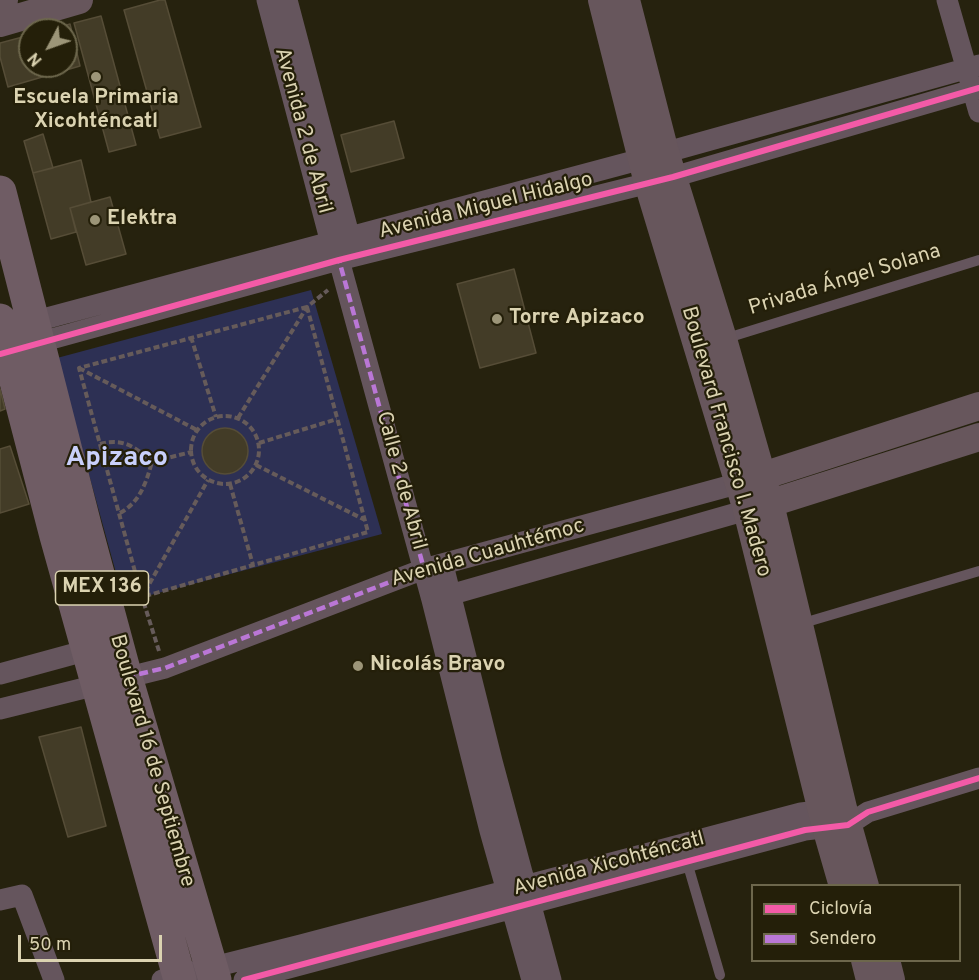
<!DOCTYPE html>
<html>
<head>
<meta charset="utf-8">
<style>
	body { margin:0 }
	#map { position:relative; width:979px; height:980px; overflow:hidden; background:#26220e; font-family:Overpass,sans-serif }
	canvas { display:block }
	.legend { position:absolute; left:751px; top:884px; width:210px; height:78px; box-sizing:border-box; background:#241f09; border:2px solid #6d674c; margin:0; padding:8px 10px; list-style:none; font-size:18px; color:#dbd3b1 }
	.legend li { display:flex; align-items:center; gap:12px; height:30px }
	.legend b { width:30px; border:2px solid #6d674c }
	.north { position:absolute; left:18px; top:18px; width:60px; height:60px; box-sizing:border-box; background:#241f09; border:2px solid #6d674c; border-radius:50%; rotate:229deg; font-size:16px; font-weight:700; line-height:24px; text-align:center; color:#dbd3b1 }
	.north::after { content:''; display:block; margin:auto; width:21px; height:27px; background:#9c9578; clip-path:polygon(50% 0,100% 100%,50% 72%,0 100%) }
	.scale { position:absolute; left:18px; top:935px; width:144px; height:27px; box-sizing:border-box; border:3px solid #dbd3b1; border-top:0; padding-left:8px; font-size:18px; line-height:21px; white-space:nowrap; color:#dbd3b1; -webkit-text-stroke:4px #241f09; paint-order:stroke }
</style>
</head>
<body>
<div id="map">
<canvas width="979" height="980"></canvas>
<ul class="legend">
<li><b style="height:8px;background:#f35aa7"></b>Ciclovía</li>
<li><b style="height:8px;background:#ba77d6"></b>Sendero</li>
</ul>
<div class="north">N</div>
<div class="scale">50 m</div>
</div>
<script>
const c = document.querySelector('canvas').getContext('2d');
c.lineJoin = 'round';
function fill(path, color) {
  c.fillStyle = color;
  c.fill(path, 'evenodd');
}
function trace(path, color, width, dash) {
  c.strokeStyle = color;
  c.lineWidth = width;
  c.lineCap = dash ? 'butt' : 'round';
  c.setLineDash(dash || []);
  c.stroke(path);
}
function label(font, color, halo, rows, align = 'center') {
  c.font = font + ' Overpass,sans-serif';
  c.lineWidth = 4.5;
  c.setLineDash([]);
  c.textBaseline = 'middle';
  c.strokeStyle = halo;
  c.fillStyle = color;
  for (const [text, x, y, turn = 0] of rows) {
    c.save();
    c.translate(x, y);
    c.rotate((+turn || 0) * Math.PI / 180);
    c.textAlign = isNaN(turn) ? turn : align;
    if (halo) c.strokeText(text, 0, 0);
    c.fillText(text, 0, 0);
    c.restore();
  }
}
fill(new Path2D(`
	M311 290 382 534 124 602 57 358Z`), '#2d3054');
const building = new Path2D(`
	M160 0H165L201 127 160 138 124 10Z
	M101 16 136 145 109 152 74 23Z
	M70 24 80 66 8 87 0 57V43L30 35V66H66V30H50Z
	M394 121 404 158 351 172 341 135Z
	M43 134 53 168 33 173 24 141Z
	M81 160 91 202 70 208 76 232 51 239 33 173Z
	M110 197 126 254 86 265 70 208Z
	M514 269 536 353 480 368 457 284Z
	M0 389 5 409 0 411Z
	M202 451a23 23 0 1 1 46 0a23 23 0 1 1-46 0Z
	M10 446 29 504 0 513V449Z
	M81 727 106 826 68 837 39 737Z`);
fill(building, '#433c27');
trace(building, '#564d37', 1.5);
trace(new Path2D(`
	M307 307 368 532 142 597 79 368Z
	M191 337 216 417
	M79 368 197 430
	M191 450a34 34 0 1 1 68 0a34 34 0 1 1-68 0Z
	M238 418 307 307 328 290
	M259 443 337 419
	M100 444C123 438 134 446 152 462
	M256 465 365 520
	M230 484 253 565
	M120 513C140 502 146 483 152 462L191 452
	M159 651 142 597 208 480`), '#665b5a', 4, [6, 3]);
trace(new Path2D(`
	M724 339 979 260
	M800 624 979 571
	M687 862 720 975`), '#65555d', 10);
trace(new Path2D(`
	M267 0 331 243 339 260 432 600 490 831 532 980
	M287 0 353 250
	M947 0 979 112
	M21 325 642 159 979 65
	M26 346 339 260 673 177 979 88
	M443 565 492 761 551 980
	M439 598 747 510
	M0 674 99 647
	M0 709 165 668 424 569 740 483
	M0 900 22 895 54 980
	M162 980 301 945 801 813 835 809
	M244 980 805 830 848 825 868 812 979 778`), '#65555d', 21);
trace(new Path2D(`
	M602 0 648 183 747 510 826 827 843 886
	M626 0 665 152 723 339 770 504 843 808 865 886
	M0 1 4 0
	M0 23 79 0
	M744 482 979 406
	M752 509 979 437
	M865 960 870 980
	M886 960 891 980`), '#67565c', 28);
trace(new Path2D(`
	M0 192 86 529 126 677 215 980
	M0 320 56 536 180 980`), '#6f5c64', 33);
trace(new Path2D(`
	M126 677 165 668 424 569 339 260`), '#ba77d6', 4.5, [9, 4.5]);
trace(new Path2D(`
	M0 354 339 260 673 177 979 88
	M244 980 805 830 848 825 868 812 979 778`), '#f35aa7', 6);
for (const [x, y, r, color] of [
	[96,77,6,"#9c9578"],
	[95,220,6,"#9c9578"],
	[497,319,6,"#9c9578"],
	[358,666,6,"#9c9578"]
]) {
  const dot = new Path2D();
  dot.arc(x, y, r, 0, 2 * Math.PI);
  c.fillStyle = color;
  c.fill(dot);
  trace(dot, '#241f09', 2);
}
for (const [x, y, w] of [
	[102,588,93]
]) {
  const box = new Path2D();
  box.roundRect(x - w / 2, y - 17, w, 34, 4.5);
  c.fillStyle = '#241f09';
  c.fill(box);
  trace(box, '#dbd3b1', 1.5);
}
label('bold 20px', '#dbd3b1', null, [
	["MEX 136",102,588]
]);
label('bold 21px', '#dbd3b1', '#241f09', [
	["Escuela Primaria",96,99,"center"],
	["Xicohténcatl",96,123,"center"],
	["Elektra",107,220],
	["Torre Apizaco",509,319],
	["Nicolás Bravo",370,666]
], 'left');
label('21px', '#dbd3b1', '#241f09', [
	["Avenida 2 de Abril",302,131,75],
	["Avenida Miguel Hidalgo",486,207,-14],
	["Privada Ángel Solana",845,281,-17],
	["Boulevard Francisco I. Madero",725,442,74],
	["Calle 2 de Abril",400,481,75],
	["Avenida Cuauhtémoc",488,554,-16],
	["Boulevard 16 de Septiembre",151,761,74],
	["Avenida Xicohténcatl",609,865,-15]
]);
label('bold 27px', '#c9d0fb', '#241f09', [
	["Apizaco",117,460]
]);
</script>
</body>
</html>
